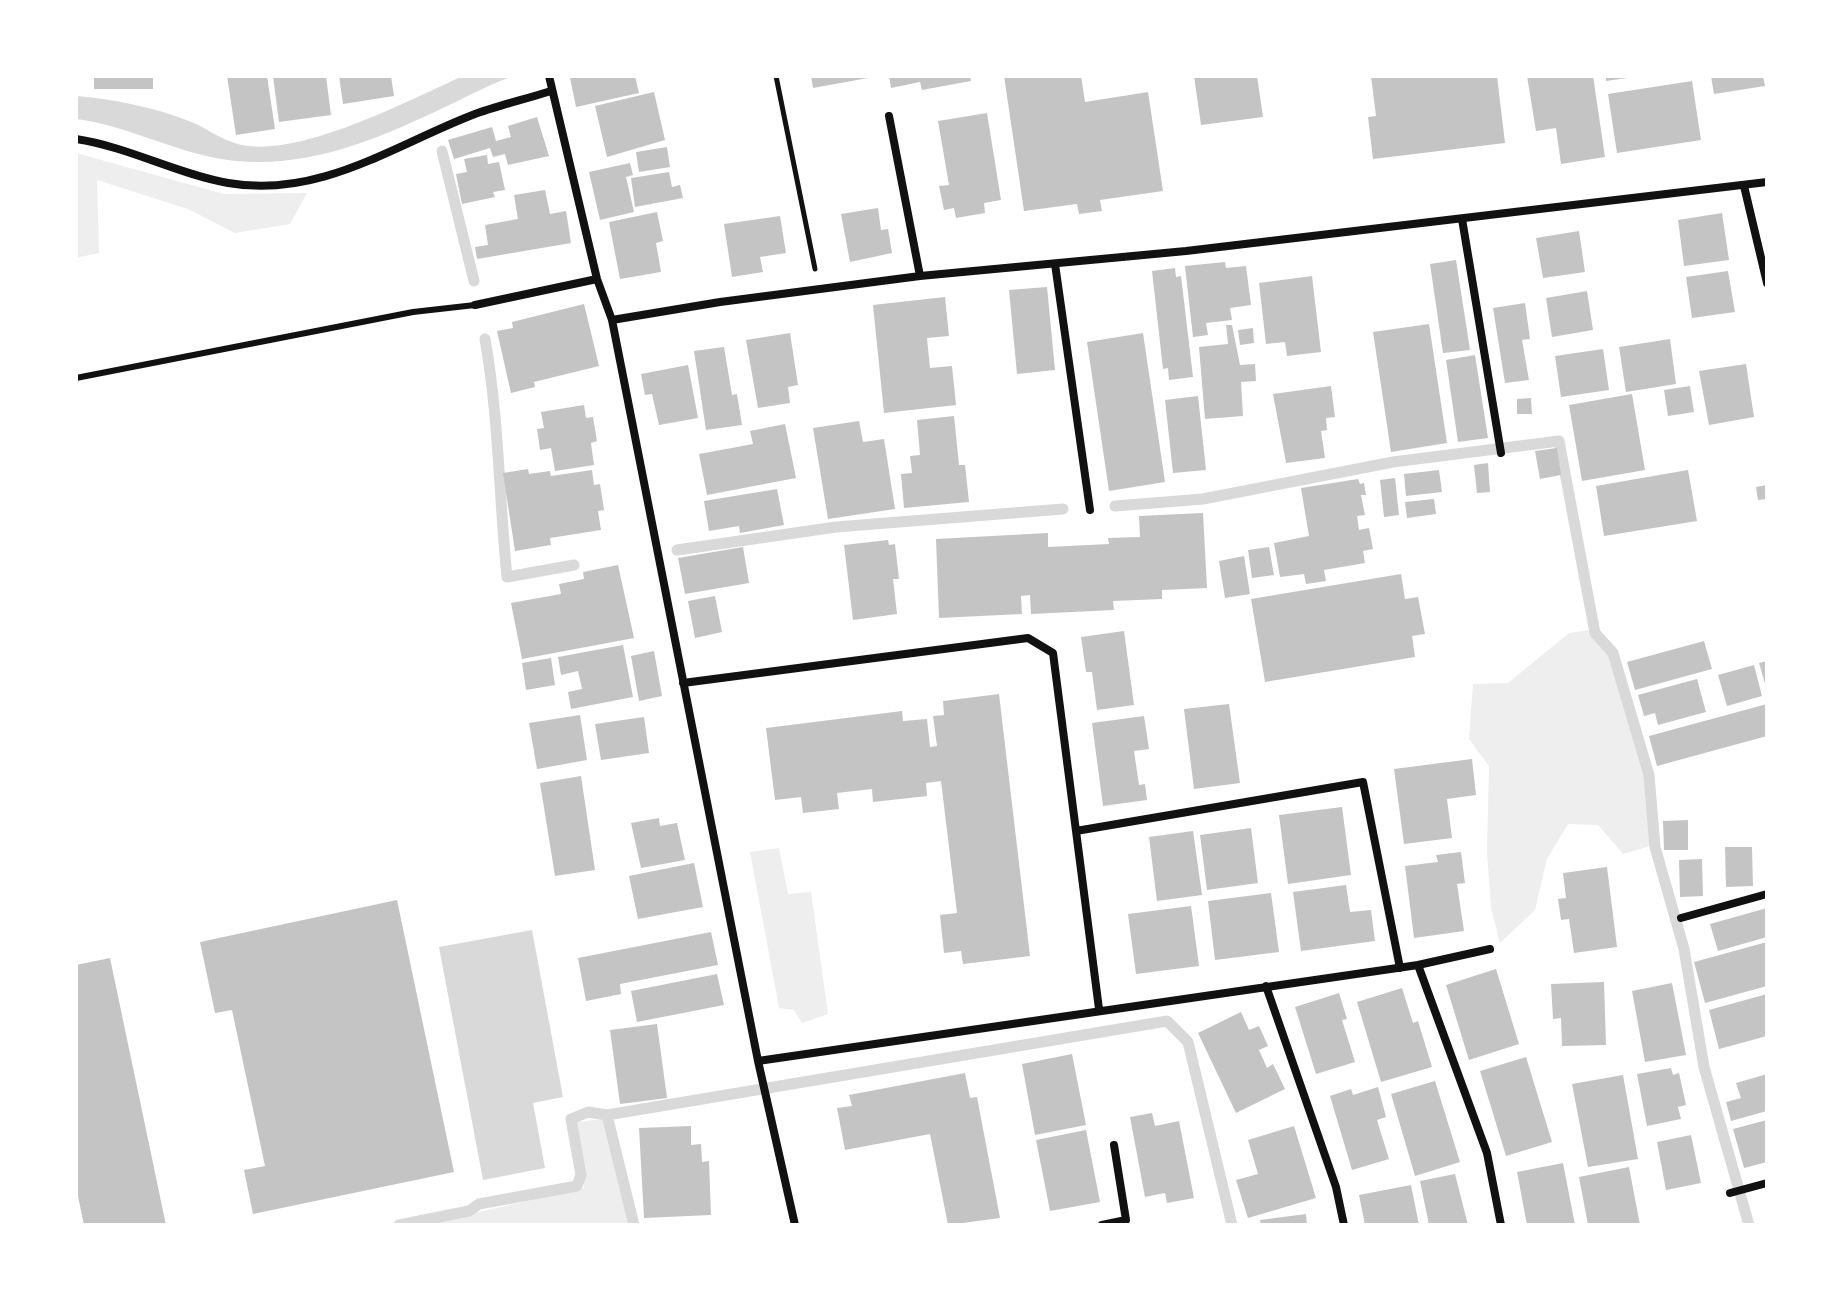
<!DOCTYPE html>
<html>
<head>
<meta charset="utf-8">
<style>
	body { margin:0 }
	#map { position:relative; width:1843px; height:1301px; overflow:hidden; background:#fff; font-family:"Open Sans",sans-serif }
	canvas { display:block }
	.frame { position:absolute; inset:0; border:78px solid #fff; pointer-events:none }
</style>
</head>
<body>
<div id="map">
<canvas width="1843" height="1301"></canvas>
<div class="frame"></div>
</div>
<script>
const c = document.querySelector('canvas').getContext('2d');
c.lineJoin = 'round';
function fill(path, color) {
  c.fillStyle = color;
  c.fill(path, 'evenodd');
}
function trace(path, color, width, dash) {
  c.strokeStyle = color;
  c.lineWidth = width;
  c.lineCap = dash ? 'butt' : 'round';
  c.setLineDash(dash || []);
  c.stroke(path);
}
fill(new Path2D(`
	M76 153 224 194 307 193 290 224 235 233 188 209 97 180 99 253 76 258Z
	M1598 629C1638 683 1652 778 1657 844L1623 854 1598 825 1568 824 1547 859 1535 910 1500 943 1491 908 1487 852 1489 766 1469 739 1473 684 1508 683 1569 633Z
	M779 848 788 894 811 892 828 1014 802 1023 794 1010 779 1008 750 852Z
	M603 1119 629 1225H422L584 1188 577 1122Z`), '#eee');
fill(new Path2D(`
	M463 76H514C491 83 469 96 447 106 380 138 312 168 236 161 181 156 131 126 76 119V96C113 99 153 107 189 121 205 127 221 140 238 144 296 160 409 100 463 76Z
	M532 930 563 1097 533 1103 545 1168 483 1180 439 947Z`), '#d9d9d9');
trace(new Path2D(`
	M442 151 474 281
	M485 339C499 418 499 498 507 577L574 565
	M1115 506 1203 499 1393 462 1559 441 1595 633 1613 653 1649 775 1655 847 1684 949 1704 1067 1749 1225
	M677 550 836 527 1063 509
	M607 1115 634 1225
	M399 1225 469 1211 479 1204 577 1186 581 1175 571 1119 588 1112 607 1115 1167 1021 1188 1042 1232 1225`), '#d9d9d9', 11);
fill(new Path2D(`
	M94 76H153V89H94Z
	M227 76H267L275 129 236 135Z
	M273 76H326L331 115 279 122Z
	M339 76H391L394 96 343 104Z
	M579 76H635L639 93 576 107 570 78Z
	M811 76H867L868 78 813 88Z
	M889 76H970L971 81 922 90 920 82 891 88Z
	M1004 76H1081L1085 102 1148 92 1163 191 1100 200 1102 211 1079 214 1077 204 1024 211Z
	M1194 76H1257L1263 117 1201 125Z
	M1371 76H1497L1505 143 1373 159 1368 117 1376 116Z
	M1527 76H1593L1605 157 1561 164 1556 128 1536 131Z
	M1606 76H1627V78L1606 81Z
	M1711 76H1763L1765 86 1714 94Z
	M1692 81 1701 140 1617 153 1608 94Z
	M654 92 665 140 607 157 595 106Z
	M987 113 1001 200 984 203 985 213 956 218 954 208 944 210 939 186 949 185 938 121Z
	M537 117 549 156 508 165 505 154 493 157 490 148 454 159 448 140 492 127 496 141 511 137 508 126Z
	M667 147 670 167 639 172 636 152Z
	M487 155 488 164 499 162 505 190 493 192 495 197 462 204 456 174 467 172 464 159Z
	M630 163 633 175 626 177 634 212 600 220 589 172Z
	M669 172 672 187 680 185 683 198 635 207 631 178Z
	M545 190 550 214 566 211 571 243 477 259 475 247 488 245 485 225 518 219 514 195Z
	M878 208 881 230 888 229 892 253 850 262 841 214Z
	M657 212 663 241 656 243 661 272 620 279 609 222Z
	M1722 213 1729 260 1684 266 1678 220Z
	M780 216 786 253 760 257 763 272 732 277 724 224Z
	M1579 231 1585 272 1543 278 1536 238Z
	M1456 260 1470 350 1443 353 1430 264Z
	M1225 262 1226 268 1246 266 1251 305 1230 308 1232 320 1206 323 1208 335 1193 337 1185 266Z
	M1175 268 1176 277 1181 276 1193 377 1169 380 1168 368 1163 369 1152 271Z
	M1728 271 1735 312 1692 318 1686 277Z
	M1312 276 1321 352 1287 356 1285 342 1266 344 1259 283Z
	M1047 287 1055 370 1017 374 1009 290Z
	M1587 291 1593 330 1552 337 1546 298Z
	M945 297 949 336 927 338 930 368 952 366 956 405 884 413 873 305Z
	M1525 303 1530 339 1522 340 1529 380 1505 383 1493 308Z
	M584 304 599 366 534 382 535 387 511 393 497 331 513 328 512 322Z
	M1429 324 1447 443 1391 452 1373 332Z
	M1226 325H1232L1240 365 1255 364 1256 381 1241 382 1243 416 1205 419 1199 347 1228 344Z
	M1253 328 1254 343 1240 345 1238 330Z
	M790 333 798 385 788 387 790 403 758 408 746 340Z
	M1143 333 1165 482 1109 491 1087 342Z
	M1670 339 1676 384 1626 392 1619 347Z
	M724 347 732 395 737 394 742 425 706 430 694 351Z
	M1603 349 1609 390 1561 397 1555 356Z
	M1475 355 1488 438 1458 442 1446 360Z
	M1746 364 1754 417 1709 425 1699 371Z
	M688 365 698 418 659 425 652 394 645 395 641 374Z
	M1331 386 1335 417 1326 418 1327 430 1321 431 1325 458 1286 463 1273 394Z
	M1690 386 1694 412 1668 416 1664 390Z
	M1632 394 1645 470 1582 481 1569 405Z
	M1198 396 1206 470 1173 473 1165 400Z
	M1531 398 1532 414H1517V399Z
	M584 405 586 418 593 417 597 441 591 443 594 465 555 471 551 448 540 450 537 429 544 428 541 412Z
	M954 416 959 465H965L969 502 904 508 901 474 912 473 910 456 920 455 917 420Z
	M859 421 863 442 884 439 895 509 828 519 813 428Z
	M785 424 796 478 707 495 699 454 753 444 750 431Z
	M1557 448 1561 475 1540 479 1535 451Z
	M1488 463 1490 492 1477 493 1474 465Z
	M528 469 529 474 550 471 551 476 592 470 594 485 600 484 604 510 598 511 601 530 550 538 551 545 515 551 503 473Z
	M1439 470 1442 492 1406 496 1404 474Z
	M1688 470 1697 521 1604 536 1596 486Z
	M1395 478 1399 515 1384 517 1380 480Z
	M1358 479 1360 484 1364 483 1366 495H1361L1365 515 1357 516 1359 530 1369 528 1373 549 1363 551 1365 563 1324 570 1326 581 1306 584 1304 574 1280 577 1274 543 1309 536 1301 488Z
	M1767 485V499L1758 500 1756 487Z
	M777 489 784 525 740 533 739 526 709 531 704 501Z
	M1434 499 1436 514 1407 518 1405 502Z
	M1203 513 1207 588 1162 590V599L1113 601 1114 610 1031 614 1030 595 1021 596 1022 614 939 618 936 539 1048 533V547L1109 544 1108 538 1140 537 1139 516Z
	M888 540 889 545 895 544 899 579H893L897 614 853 620 844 545Z
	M743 547 749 583 685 594 678 558Z
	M1269 547 1274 575 1252 578 1248 550Z
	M1244 556 1250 594 1225 598 1219 561Z
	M618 565 634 638 522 659 511 603 561 594 559 584 584 579 583 572Z
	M1401 574 1405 599 1418 597 1425 634 1412 636 1415 657 1265 682 1251 599Z
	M715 596 722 632 695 638 688 601Z
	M1124 631 1134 705 1097 710 1092 672H1086L1081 637Z
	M1704 641 1712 669 1635 690 1627 662Z
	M623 645 633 697 571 709 568 692 582 689 578 671 561 675 558 657Z
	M654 651 662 696 639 701 631 656Z
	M551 658 555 685 526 690 522 663Z
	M1767 661V687H1766L1759 663Z
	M1754 665 1762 696 1727 706 1718 675Z
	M1697 679 1706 712 1658 725 1655 713 1644 716 1638 695Z
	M999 694 1030 956 963 964 961 951 944 953 940 915 957 913 941 781 926 783 927 796 873 802 872 789 837 793 839 809 803 813 801 797 775 800 766 728 902 711 903 721 927 719 930 747 937 746 933 716 944 715 943 701Z
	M1229 704 1240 783 1194 789 1184 709Z
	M1767 704V736L1657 766 1649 736Z
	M580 715 587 760 537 769 529 723Z
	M1144 716 1149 749 1134 751 1139 785 1145 784 1147 800 1103 806 1092 723Z
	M644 717 649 753 601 760 595 724Z
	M1472 759 1476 795 1447 799 1452 838 1404 844 1394 769Z
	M581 776 595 870 555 876 540 783Z
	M1342 807 1351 875 1288 884 1279 815Z
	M659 818 660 826 677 823 685 860 641 868 631 823Z
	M1688 820V850H1664L1663 821Z
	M1251 828 1258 883 1207 890 1200 835Z
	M1193 831 1202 895 1157 901 1149 837Z
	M1725 847H1752L1753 886 1726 887Z
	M1461 852 1465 883 1457 884 1464 931 1414 938 1405 866 1438 862 1436 855Z
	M1702 859 1703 896 1680 897 1679 860Z
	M694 863 703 907 638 919 629 876Z
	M1607 867 1617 947 1574 953 1569 919 1561 920 1558 899 1566 898 1563 873Z
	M1346 885 1350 912 1371 910 1375 941 1301 951 1293 892Z
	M1271 893 1279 952 1215 960 1208 901Z
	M397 900 454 1172 253 1214 244 1170 265 1166 232 1010 215 1013 200 942Z
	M1191 906 1199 966 1136 974 1128 914Z
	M1767 908V937L1718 951 1710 924Z
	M711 932 718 965 620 984 621 994 586 1001 578 958Z
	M1767 942V986L1705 1003 1694 962Z
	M110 958 166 1225H84L76 1187V965Z
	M1496 969 1519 1044 1469 1060 1446 985Z
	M717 974 724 1005 637 1022 631 991Z
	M1604 982 1606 1045 1562 1046 1561 1018 1553 1019 1551 984Z
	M1672 983 1686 1055 1645 1062 1632 991Z
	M1402 988 1413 1023 1418 1021 1432 1067 1381 1082 1357 1002Z
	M1339 993 1347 1019 1342 1020 1355 1062 1316 1074 1295 1007Z
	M1767 994V1036L1719 1049 1709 1010Z
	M1241 1012 1249 1030 1259 1026 1268 1046 1259 1050 1267 1068 1273 1064 1285 1089 1236 1113 1198 1033Z
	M657 1024 667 1098 620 1104 610 1030Z
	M1072 1054 1086 1125 1035 1135 1022 1064Z
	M1526 1057 1552 1142 1506 1156 1480 1071Z
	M1671 1068 1673 1075 1679 1073 1686 1105 1678 1107 1681 1119 1647 1126 1637 1074Z
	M965 1073 970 1098 977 1097 1000 1218 948 1225 930 1134 845 1150 837 1108 852 1106 849 1095Z
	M1767 1074V1111L1731 1121 1726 1102 1741 1098 1736 1083Z
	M1623 1075 1638 1159 1588 1167 1572 1084Z
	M1435 1081 1460 1162 1415 1176 1391 1094Z
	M1378 1087 1386 1117 1377 1120 1389 1159 1352 1170 1330 1096 1351 1089 1353 1095Z
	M1152 1113 1155 1126 1179 1121 1194 1198 1167 1203 1165 1193 1145 1197 1130 1117Z
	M1767 1120V1162L1744 1168 1733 1129Z
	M691 1126V1145L701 1144 702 1162 709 1161 711 1215 644 1218 639 1128Z
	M1294 1126 1316 1198 1248 1218 1236 1180 1258 1174 1248 1140Z
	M1086 1130 1100 1202 1050 1211 1036 1140Z
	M1691 1135 1701 1183 1666 1190 1657 1142Z
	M1563 1163 1575 1225H1527L1517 1172Z
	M1629 1167 1640 1225H1588L1579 1177Z
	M1455 1174 1468 1225H1429L1420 1181Z
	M1411 1185 1419 1225H1365L1359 1195Z
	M1306 1214 1307 1225H1261L1260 1220Z`), '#c4c4c4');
trace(new Path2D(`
	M776 76 815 269`), '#111', 5);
trace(new Path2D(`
	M76 378 413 312 475 305`), '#111', 6);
trace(new Path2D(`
	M549 76 597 279 612 320 758 1061 795 1225
	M889 116 920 276
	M76 139C129 147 177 174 228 183 319 199 394 145 475 114 500 105 526 99 551 91
	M1744 186 1767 283
	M1462 219 1501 453
	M1055 264 1090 510
	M475 305 597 279
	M612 320 720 302 920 276 1186 251 1767 182
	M683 683 1028 638 1053 653 1099 1009
	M1076 831 1363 782 1400 968
	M1681 918 1767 894
	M1418 965 1490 949
	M1266 986 1336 1187 1344 1225
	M758 1061 1418 965 1487 1153 1501 1225
	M1730 1193 1767 1183
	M1102 1225 1126 1220 1114 1145`), '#111', 8);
</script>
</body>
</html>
